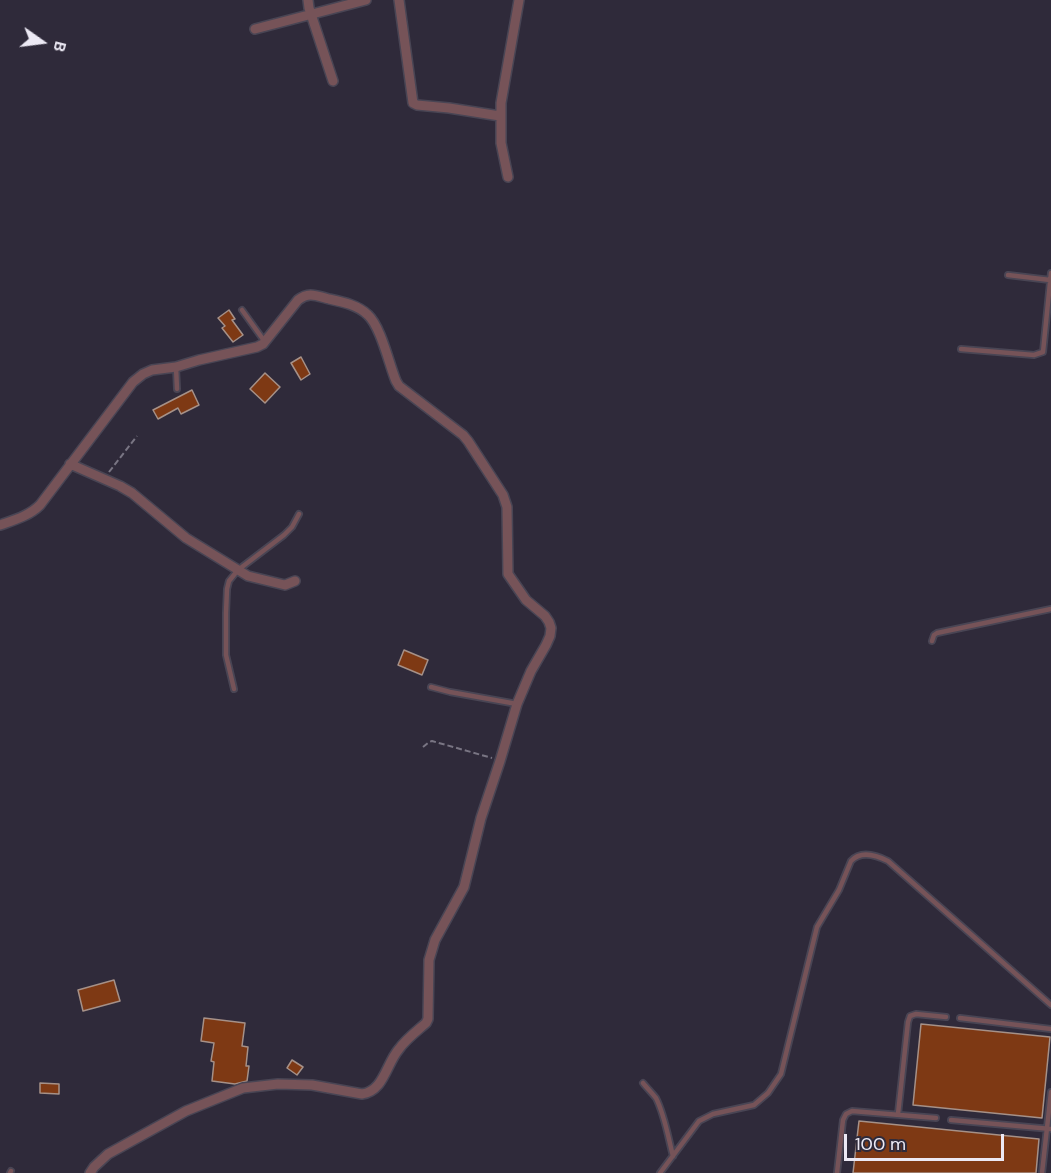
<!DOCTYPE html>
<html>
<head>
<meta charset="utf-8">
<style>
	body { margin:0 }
	#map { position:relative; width:1051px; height:1173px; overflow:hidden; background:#2f2a3a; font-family:"DM Sans",sans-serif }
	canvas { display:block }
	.north { position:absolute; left:12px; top:12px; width:60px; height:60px; -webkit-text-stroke:4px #2f2a3a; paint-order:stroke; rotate:104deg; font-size:16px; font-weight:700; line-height:24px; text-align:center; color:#ece9f4 }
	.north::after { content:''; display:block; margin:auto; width:21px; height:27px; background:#ece9f4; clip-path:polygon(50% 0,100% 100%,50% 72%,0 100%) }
	.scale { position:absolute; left:844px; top:1134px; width:160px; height:27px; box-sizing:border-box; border:3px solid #ece9f4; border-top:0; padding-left:8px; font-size:18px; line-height:21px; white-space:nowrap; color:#ece9f4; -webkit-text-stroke:4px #2f2a3a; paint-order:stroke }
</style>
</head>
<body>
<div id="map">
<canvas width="1051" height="1173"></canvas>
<div class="north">B</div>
<div class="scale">100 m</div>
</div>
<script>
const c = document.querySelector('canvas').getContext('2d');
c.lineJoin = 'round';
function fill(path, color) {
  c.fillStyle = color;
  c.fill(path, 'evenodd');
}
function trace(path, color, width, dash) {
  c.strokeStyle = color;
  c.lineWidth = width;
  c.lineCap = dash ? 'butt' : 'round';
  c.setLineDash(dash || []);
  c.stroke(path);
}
const building = new Path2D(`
	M229 310 235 319 232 320 243 335 233 342 222 328 225 326 218 318Z
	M301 357 310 374 301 380 291 363Z
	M265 373 280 387 265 403 250 389Z
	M192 390 199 405 181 414 178 408 158 419 153 410Z
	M404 650 428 660 422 675 398 665Z
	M114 980 120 1001 83 1011 78 990Z
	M204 1018 245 1023 242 1046 248 1047 246 1066H249L247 1081 235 1084 212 1081 214 1062 211 1061 214 1043 201 1041Z
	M921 1024 1050 1037 1042 1118 913 1105Z
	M292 1060 303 1067 297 1075 287 1068Z
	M40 1083 59 1084V1094L40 1093Z
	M859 1121 1039 1139 1036 1173H853Z`);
fill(building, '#7e3914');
trace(building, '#a69188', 1.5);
const service = new Path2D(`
	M1008 275 1050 280
	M242 310 265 342
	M961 349 1034 355 1043 352 1051 273
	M176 367 177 389
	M932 641 934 635 937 633 1051 609
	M431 687 450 692 517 704
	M234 689 226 655V613L227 589 229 581 238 570 284 535 292 527 299 514
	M960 1018 1051 1029
	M643 1083C647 1088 652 1093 656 1098 665 1116 668 1137 673 1156
	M898 1114 908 1022 910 1016 916 1014 946 1017
	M951 1120 1051 1129
	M10 1173 11 1171
	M660 1173 699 1121 713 1114 754 1105 768 1093 781 1074 817 927 839 890 851 861C861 850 876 855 888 861L1051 1005
	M837 1173 843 1120 846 1114 852 1111 936 1118
	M1042 1173 1051 1092`);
const minor = new Path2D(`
	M308 0 309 8 333 81
	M399 0 413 103 417 105 449 108 500 116
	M255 29 366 0
	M508 177 501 143V103L519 0
	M70 464 120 486 132 493 186 538 248 576 285 585 295 581
	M0 525C14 520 29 516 40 505L133 382 143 374 152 370 176 367 199 360 257 347 263 344 298 300C309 291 317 296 329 299 343 302 358 305 368 315 381 327 389 364 396 381L399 386 463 435 468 441 503 495 507 507 508 574 526 600 545 616 549 622 551 628 550 636 546 645 531 671 517 704 500 761 481 818 464 887 435 940 429 960 428 1019 426 1023C417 1031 406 1039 399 1049 386 1064 384 1091 362 1094L312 1085 278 1084 243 1088 186 1111 108 1154 94 1167 90 1173`);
trace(service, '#494554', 8);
trace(minor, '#494554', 12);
trace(new Path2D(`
	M109 472 137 436
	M423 747 429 742 432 741 492 758`), '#797583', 2, [6, 3]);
trace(service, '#765358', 4.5);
trace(minor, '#765358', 9);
</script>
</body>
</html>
